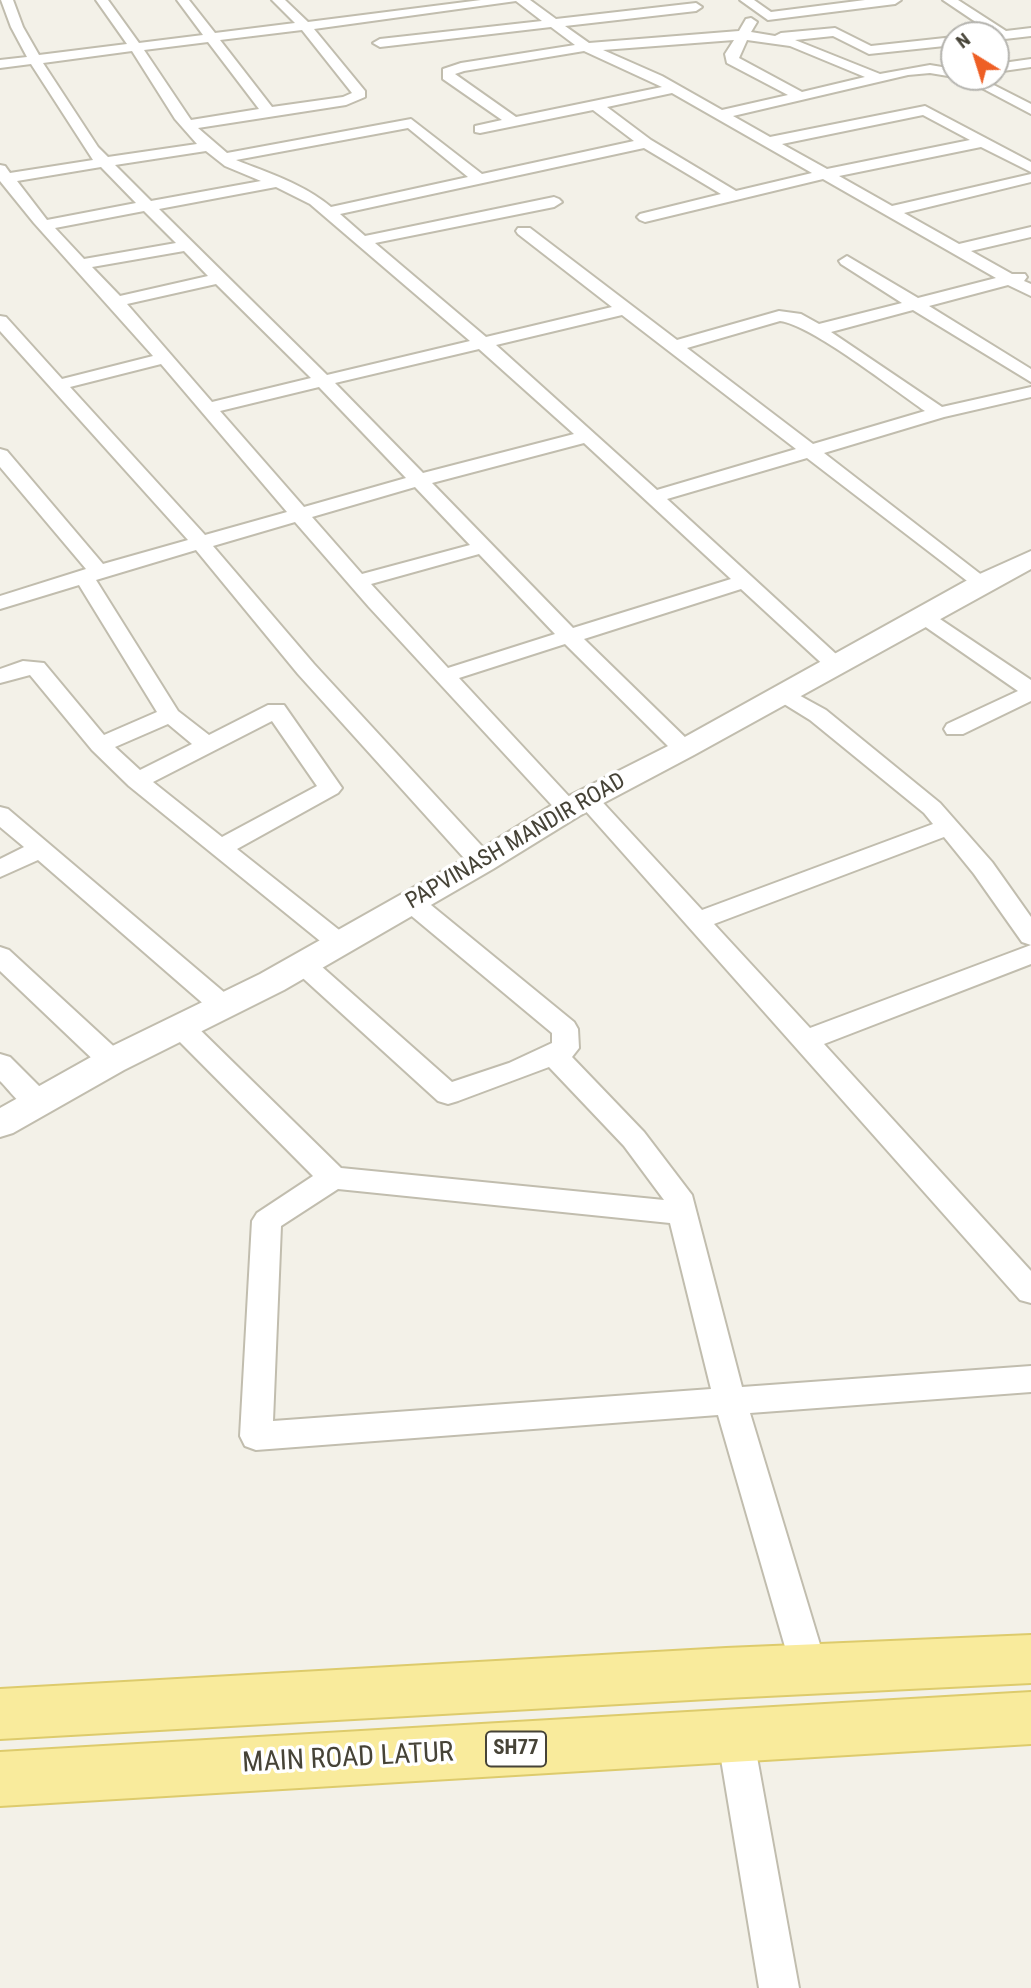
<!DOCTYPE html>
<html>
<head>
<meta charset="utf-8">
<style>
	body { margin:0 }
	#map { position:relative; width:1031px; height:1988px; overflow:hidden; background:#f3f1e8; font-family:"Roboto Condensed",sans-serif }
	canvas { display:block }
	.north { position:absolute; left:940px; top:21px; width:70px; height:70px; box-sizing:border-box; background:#fff; border:2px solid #b5b4af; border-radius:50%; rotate:322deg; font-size:19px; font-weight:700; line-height:28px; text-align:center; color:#464337 }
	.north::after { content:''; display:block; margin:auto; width:24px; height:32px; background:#ee5f25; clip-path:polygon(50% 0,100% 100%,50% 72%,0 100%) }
</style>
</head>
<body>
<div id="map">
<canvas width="1031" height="1988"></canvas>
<div class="north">N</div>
</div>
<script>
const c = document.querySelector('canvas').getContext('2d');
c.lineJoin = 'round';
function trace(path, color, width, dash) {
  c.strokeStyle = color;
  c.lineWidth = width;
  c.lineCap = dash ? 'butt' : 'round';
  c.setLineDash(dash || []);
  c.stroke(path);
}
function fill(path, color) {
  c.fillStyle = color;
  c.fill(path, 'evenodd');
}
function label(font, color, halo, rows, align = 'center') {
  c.font = font + ' "Roboto Condensed",sans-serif';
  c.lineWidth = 7;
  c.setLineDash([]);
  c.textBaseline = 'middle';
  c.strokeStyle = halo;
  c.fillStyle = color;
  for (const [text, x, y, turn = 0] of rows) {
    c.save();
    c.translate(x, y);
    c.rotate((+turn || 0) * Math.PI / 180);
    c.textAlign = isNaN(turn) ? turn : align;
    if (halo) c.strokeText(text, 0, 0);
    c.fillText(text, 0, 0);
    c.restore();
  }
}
const minor = new Path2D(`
	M1 0H13L23 27 39 55 127 44 96 0H108L139 43 203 35 177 0H189L215 33 295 23 272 0H285L308 22 481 0H530L556 19 696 3 702 7 696 11 565 26 589 43 739 31 746 19 751 18 757 22 751 32 775 36 781 33 835 28 871 46 954 37V45L869 54 833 36 795 40 880 74 930 65 954 69V77L930 73 908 75 733 116 770 137 925 106 1031 162V172L981 147 839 176 892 206 1031 174V182L904 213 959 244 1031 227V237L971 251 1012 274H1025L1027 277 1024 281 1031 284V296L1008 285 929 306 1031 369V382L913 310 831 332 942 407 1031 387V397L944 417 824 453 992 583 989 587H975L807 458 667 499 848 665 845 670H829L741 589 584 639 692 744 695 749 692 754H676L565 644 459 678 576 804 580 809 576 814 568 816 560 814 369 607 295 522 213 546 314 664 491 856 494 862 491 868 482 870 473 868 298 674 196 550 96 580 178 711 209 735 268 705H284L342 788 338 793 237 849 348 937 352 943 348 949 339 952 330 949 129 786 92 750 30 675 0 683V669L23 661 44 663 104 735 157 712 79 585 0 609V596L86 569 0 467V449L7 451 103 564 188 540 0 331V316L6 317 62 379 153 356 34 223 0 181V165L5 166 10 173 93 160 31 64 0 68V60L27 57 11 27ZM516 1 542 21 380 39 373 43 380 47 551 27 575 45 461 63 443 69V79L502 120 475 126V132L480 133 593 110 634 141 482 174 411 119 227 153 198 128 346 105 365 97V91L314 29ZM302 30 352 93 343 97 272 107 220 40ZM734 40 725 54 727 63 788 95 722 110 662 76 603 50ZM747 40 790 46 865 77 802 92 739 58ZM208 42 259 109 191 120 144 50ZM132 51 175 119 197 144 108 157 98 147 43 63ZM584 51 662 87 516 117 455 74 464 71ZM672 93 812 173 736 191 651 140 607 107ZM923 115 970 140 827 169 782 144ZM408 128 468 177 331 207C304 184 268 173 236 160ZM644 148 721 194 640 214 637 217 640 220 645 222 823 179 996 278 918 298 847 256 839 261 841 264 902 303 819 324 801 314 779 311 677 340 530 228H518L516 231 518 234 612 307 486 337 375 243 554 207 562 202 559 199 554 197 365 236 340 214ZM206 151 225 166 261 181 151 201 115 165ZM101 167 136 203 47 220 17 181ZM276 187 310 204 470 341 327 375 159 209ZM144 211 176 243 84 259 55 228ZM184 251 208 276 120 296 92 267ZM216 284 311 378 212 402 127 304ZM622 315 796 449 657 490 496 345ZM780 321C812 325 894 390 925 411L813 444 687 348ZM479 349 574 434 423 473 335 383ZM161 364 287 512 205 535 70 387ZM319 387 406 478 304 507 220 411ZM584 443 731 579 573 628 432 483ZM415 487 470 545 362 574 312 517ZM479 554 555 634 448 668 371 584ZM272 721 317 786 222 837 153 782ZM168 724 192 744 140 770 115 747Z
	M740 0H754L771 12 865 0H901L895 4 768 20Z
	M943 0H958L1006 31 1031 28V36L996 40V35H990L992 33Z
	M1031 59V67L996 72V64Z
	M961 77H978L1031 104V114Z
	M924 611 931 613 1031 680V701L963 734H947L944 729 947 724 1018 691 917 621 913 617 917 613Z
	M784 687 826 710 940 803 992 862 1031 917V945L1022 942 974 874 944 837 714 924 810 1028 1031 945V964L824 1044 1031 1271V1303L1020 1300 575 799 579 794 587 792 595 794 702 910 933 824 924 813 810 720 776 699 773 694 776 689Z
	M0 807 8 809 232 999 236 1006 232 1013 223 1015 214 1013 38 860 0 877V859L24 847 0 827Z
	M411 894 420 896 574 1022 578 1029 579 1048 572 1057 644 1132 692 1195 742 1387 1031 1366V1392L750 1413 828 1671 823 1683 810 1688 797 1683 792 1671 718 1415 256 1450 245 1446 240 1436 252 1221 257 1213 313 1176 172 1034 168 1027 172 1020 181 1018 190 1020 341 1168 664 1200 624 1146 549 1067 458 1101 448 1104 438 1101 294 970 290 964 294 958 303 955 312 958 452 1082 509 1063 552 1043V1033L402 908 399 902 402 896ZM338 1189 670 1223 711 1389 273 1421 281 1226Z
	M0 947 9 950 122 1054 126 1061 122 1068 112 1071 102 1068 0 971Z
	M0 1054 10 1057 49 1096 53 1103 49 1110C27 1117 14 1095 0 1081Z
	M735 1717 748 1723 753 1735 799 1988H759L717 1735 722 1723Z`);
const tertiary = new Path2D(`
	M1031 551V569L694 755 579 816 493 869 284 990 124 1070 13 1133 0 1137V1108L100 1052 260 974 471 855 557 802 674 743 973 577Z`);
const primary = new Path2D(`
	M1031 1635V1683L726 1698 0 1739V1689L726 1648Z
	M1031 1692V1744L0 1806V1752Z`);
trace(minor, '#c1bdae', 4);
trace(tertiary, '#c1bdae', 4);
trace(primary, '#ddcb6c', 4);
fill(minor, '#fff');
fill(tertiary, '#fff');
fill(primary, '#f9eb9c');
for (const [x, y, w] of [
	[516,1749,60]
]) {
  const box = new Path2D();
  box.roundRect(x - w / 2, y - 17.5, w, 35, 5);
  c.fillStyle = '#fff';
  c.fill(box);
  trace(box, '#464337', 2);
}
label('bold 21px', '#464337', null, [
	["SH77",516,1749]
]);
label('23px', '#464337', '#fff', [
	["PAPVINASH MANDIR ROAD",516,842,-30]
]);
label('28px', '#464337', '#fff', [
	["MAIN ROAD LATUR",348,1759,-3]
]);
</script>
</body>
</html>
